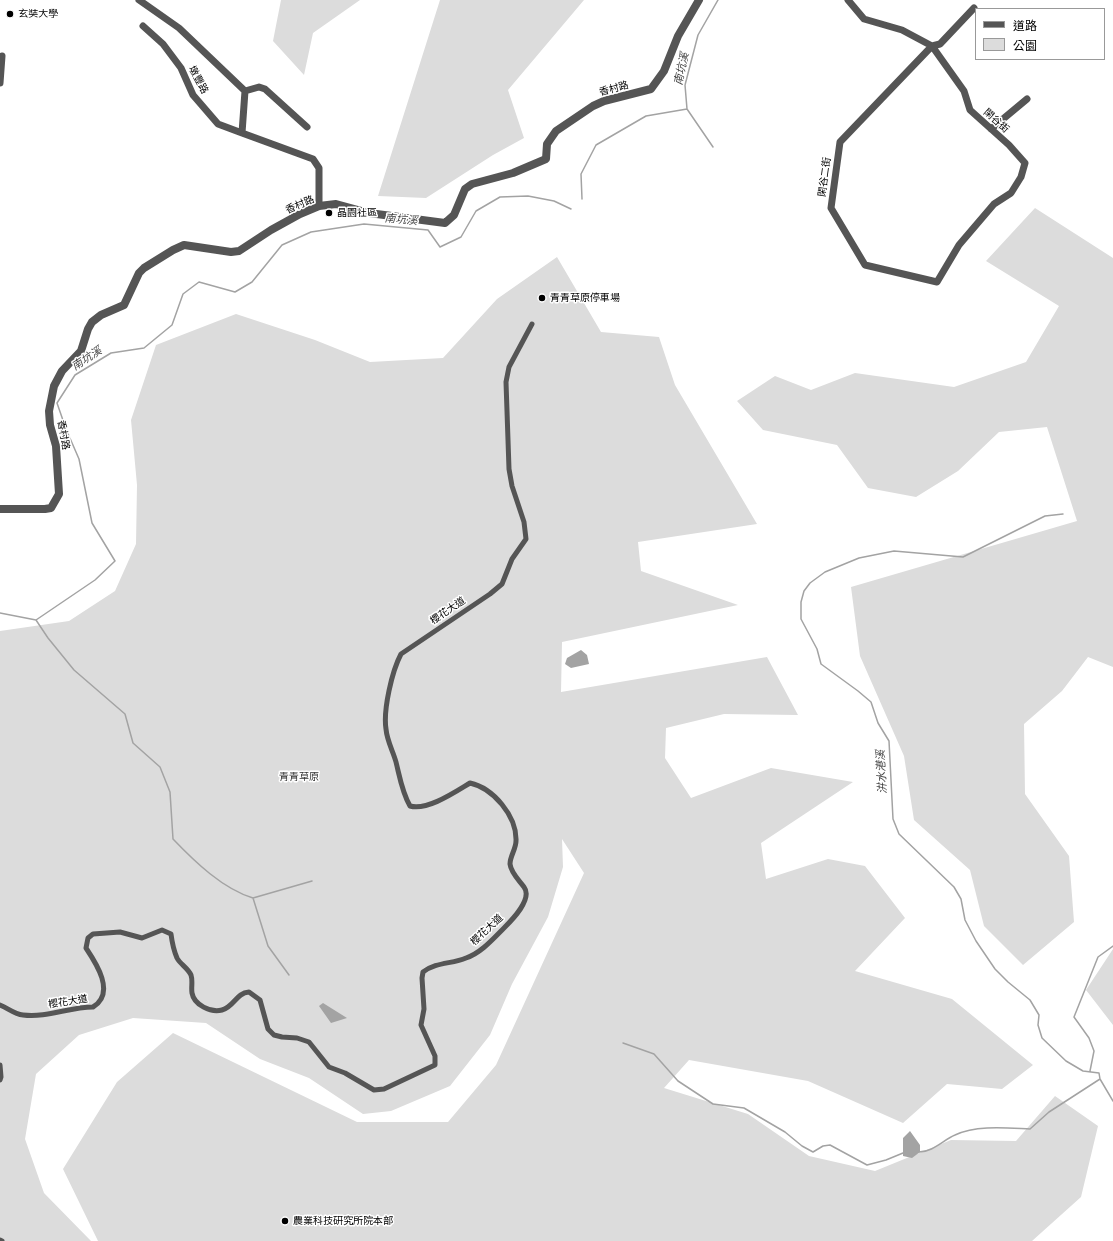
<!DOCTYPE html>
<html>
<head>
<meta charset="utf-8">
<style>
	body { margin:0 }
	#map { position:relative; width:1113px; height:1241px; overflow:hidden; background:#fff; font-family:Helvetica,"Noto Sans TC",sans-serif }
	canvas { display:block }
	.legend { position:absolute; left:975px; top:8px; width:130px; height:52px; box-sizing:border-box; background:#fff; border:1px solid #999; margin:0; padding:5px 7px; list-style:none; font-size:12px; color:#000 }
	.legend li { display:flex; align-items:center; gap:8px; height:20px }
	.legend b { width:20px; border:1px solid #999 }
</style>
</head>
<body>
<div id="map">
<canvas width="1113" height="1241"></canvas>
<ul class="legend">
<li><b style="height:5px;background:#555"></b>道路</li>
<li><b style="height:11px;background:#dcdcdc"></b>公園</li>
</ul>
</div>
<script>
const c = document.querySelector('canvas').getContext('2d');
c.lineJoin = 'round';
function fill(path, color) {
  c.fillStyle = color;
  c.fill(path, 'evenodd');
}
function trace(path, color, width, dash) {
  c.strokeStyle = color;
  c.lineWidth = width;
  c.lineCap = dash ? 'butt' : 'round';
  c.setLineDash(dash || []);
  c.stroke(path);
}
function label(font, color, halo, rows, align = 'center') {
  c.font = font + ' Helvetica,"Noto Sans TC",sans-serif';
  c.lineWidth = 3;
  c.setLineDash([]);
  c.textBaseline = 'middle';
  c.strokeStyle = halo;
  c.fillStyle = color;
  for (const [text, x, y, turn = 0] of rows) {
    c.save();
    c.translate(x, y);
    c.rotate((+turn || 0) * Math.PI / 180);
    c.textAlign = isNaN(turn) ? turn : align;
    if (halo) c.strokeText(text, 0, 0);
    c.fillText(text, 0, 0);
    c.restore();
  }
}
fill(new Path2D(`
	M281 0H360L313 33 304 75 273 41Z
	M440 0H584L508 90 524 138 493 155 426 198 378 196Z
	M1035 208 1113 258V667L1088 657 1062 691 1024 724 1025 794 1069 856 1074 922 1023 965 984 926 970 870 914 820 904 756 860 656 851 587 1077 521 1047 427 999 432 958 471 916 497 868 488 837 445 763 430 737 401 775 376 811 390 855 373 954 387 1026 362 1059 306 986 261Z
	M557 257 601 332 659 337 675 385 757 524 638 542 641 571 738 605 562 642 561 692 767 657 798 715 724 714 666 728 665 758 691 798 771 768 853 782 761 843 766 879 828 859 865 866 905 918 855 971 952 999 1033 1065 1002 1089 947 1084 903 1123 808 1081 689 1060 664 1088 748 1114 809 1156 875 1171 951 1140 1016 1141 1055 1096 1098 1126 1081 1197 1032 1241H98L63 1169 117 1082 173 1033 357 1122H448L496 1065 584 873 562 839 563 867 548 917 512 984 490 1035 450 1086 391 1111 363 1114 309 1078 260 1059 206 1023 133 1018 79 1035 36 1074 25 1139 44 1193 91 1241H0V631L69 621 115 591 136 544 137 485 131 420 156 345 236 314 315 340 370 362 443 358 497 299Z
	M1113 949V1025L1086 990Z`), '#dcdcdc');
fill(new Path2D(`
	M581 650 587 655 589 664 571 668 565 664 567 658Z
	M323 1003 347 1018 331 1023 319 1006Z
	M910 1131 920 1145V1152L912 1158 903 1156V1138Z`), '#a3a3a3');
trace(new Path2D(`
	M687 109 713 147
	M582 199 581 174 596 145 646 116 687 109 685 85 698 35 718 0
	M1063 514 1045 516 963 557 894 551 859 558 825 572 810 583 804 591 801 602V619L817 649 821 664 858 691 871 702 878 723 889 741 893 819 899 834 954 887 961 899 965 920 976 941 995 969 1008 982 1030 1000 1039 1015 1038 1025 1042 1038 1066 1061 1083 1071 1099 1073 1100 1079 1113 1101
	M0 613 36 620 95 580 115 561 92 523 79 459 66 429 57 403 75 375 111 353 144 348 172 325 183 294 199 282 235 292 252 282 282 245 311 232 364 224 428 230 440 247 461 237 476 211 500 197 528 196 554 201 571 209
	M36 620 48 638 74 670 125 714 133 743 160 767 170 792 173 839C195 862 223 889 253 898L268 946 289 975
	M253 898 312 881
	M623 1043 654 1054 678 1081 713 1104 744 1108 785 1132 802 1146 813 1152 823 1146 830 1145 867 1165 886 1160 903 1153
	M1090 1071 1094 1051 1089 1038 1074 1017 1098 957 1113 946
	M919 1152C933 1152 943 1140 955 1135 977 1125 1006 1128 1030 1129L1049 1112 1100 1079`), '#a3a3a3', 1.5);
trace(new Path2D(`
	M0 1005C8 1008 14 1014 23 1015 47 1018 69 1007 93 1007 116 993 96 963 86 948L88 938 93 934 120 932 142 938 162 930 171 934C172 942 174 951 177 958 180 964 188 968 191 975 193 981 191 987 192 993 194 1005 211 1013 222 1010 234 1007 236 993 249 992L260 1000 268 1029 274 1035 282 1037 297 1038 309 1042 329 1067 345 1073 374 1090 384 1089 435 1065V1056L421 1025 424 1009 422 978 423 972C436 962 452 964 466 958 481 953 493 939 504 928 512 920 533 899 524 887 519 880 511 873 510 864 510 856 516 849 516 841 517 816 493 788 470 783 455 792 427 811 410 806 402 792 400 778 396 762 393 751 387 741 386 729 383 710 392 671 401 654L490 594 502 584 512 559 526 539 524 522 512 486 509 469 506 382 509 367 532 324
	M0 1065 1 1077 0 1080
	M0 1240 2 1241`), '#555', 5);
trace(new Path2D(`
	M139 0 179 28 245 91 242 133 313 159 319 168V206
	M848 0 864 19 902 30 932 46 964 91 970 110 1009 145 1025 163 1021 177 1011 193 994 204 959 245 937 282 865 265 831 208 840 142 932 46 940 44 974 8
	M143 26 163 44 181 68 193 95 218 124 242 133
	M0 83 2 56
	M245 91 259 87 265 89 307 127
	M991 129 1027 99`), '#555', 7);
trace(new Path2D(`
	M0 509H45L51 508 59 494 56 446 50 425 49 411 54 386 62 371 81 351 88 329 92 322 101 315 124 305 139 273 144 268 173 250 184 245 231 252 239 251 271 230 300 214 319 206 336 204 369 213 445 223 454 215 465 189 472 184 513 173 546 159 547 144 556 131 593 106 604 101 651 89 664 71 678 36 699 0`), '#555', 8);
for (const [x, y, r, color] of [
	[10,14,4,"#000"],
	[329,213,4,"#000"],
	[542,298,4,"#000"],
	[285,1221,4,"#000"]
]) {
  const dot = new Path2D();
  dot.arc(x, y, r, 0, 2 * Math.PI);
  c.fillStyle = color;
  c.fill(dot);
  trace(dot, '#fff', 1.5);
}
label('10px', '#000', '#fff', [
	["玄奘大學",18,14],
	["晶園社區",337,213],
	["青青草原停車場",550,298],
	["農業科技研究所院本部",293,1221]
], 'left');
label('10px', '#000', '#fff', [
	["墩豐路",198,80,62],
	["香村路",614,89,-15],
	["閑谷街",996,121,42],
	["閑谷二街",825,177,-82],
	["香村路",300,205,-23],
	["香村路",63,435,80],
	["櫻花大道",448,611,-34],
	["櫻花大道",487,930,-43],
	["櫻花大道",68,1002,-9]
]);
label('10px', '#333', '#fff', [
	["青青草原",299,777]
]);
label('italic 11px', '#444', '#fff', [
	["南坑溪",682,69,-78],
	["南坑溪",401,220,5],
	["南坑溪",87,359,-33],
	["汫水港溪",882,772,-93]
]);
</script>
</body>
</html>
